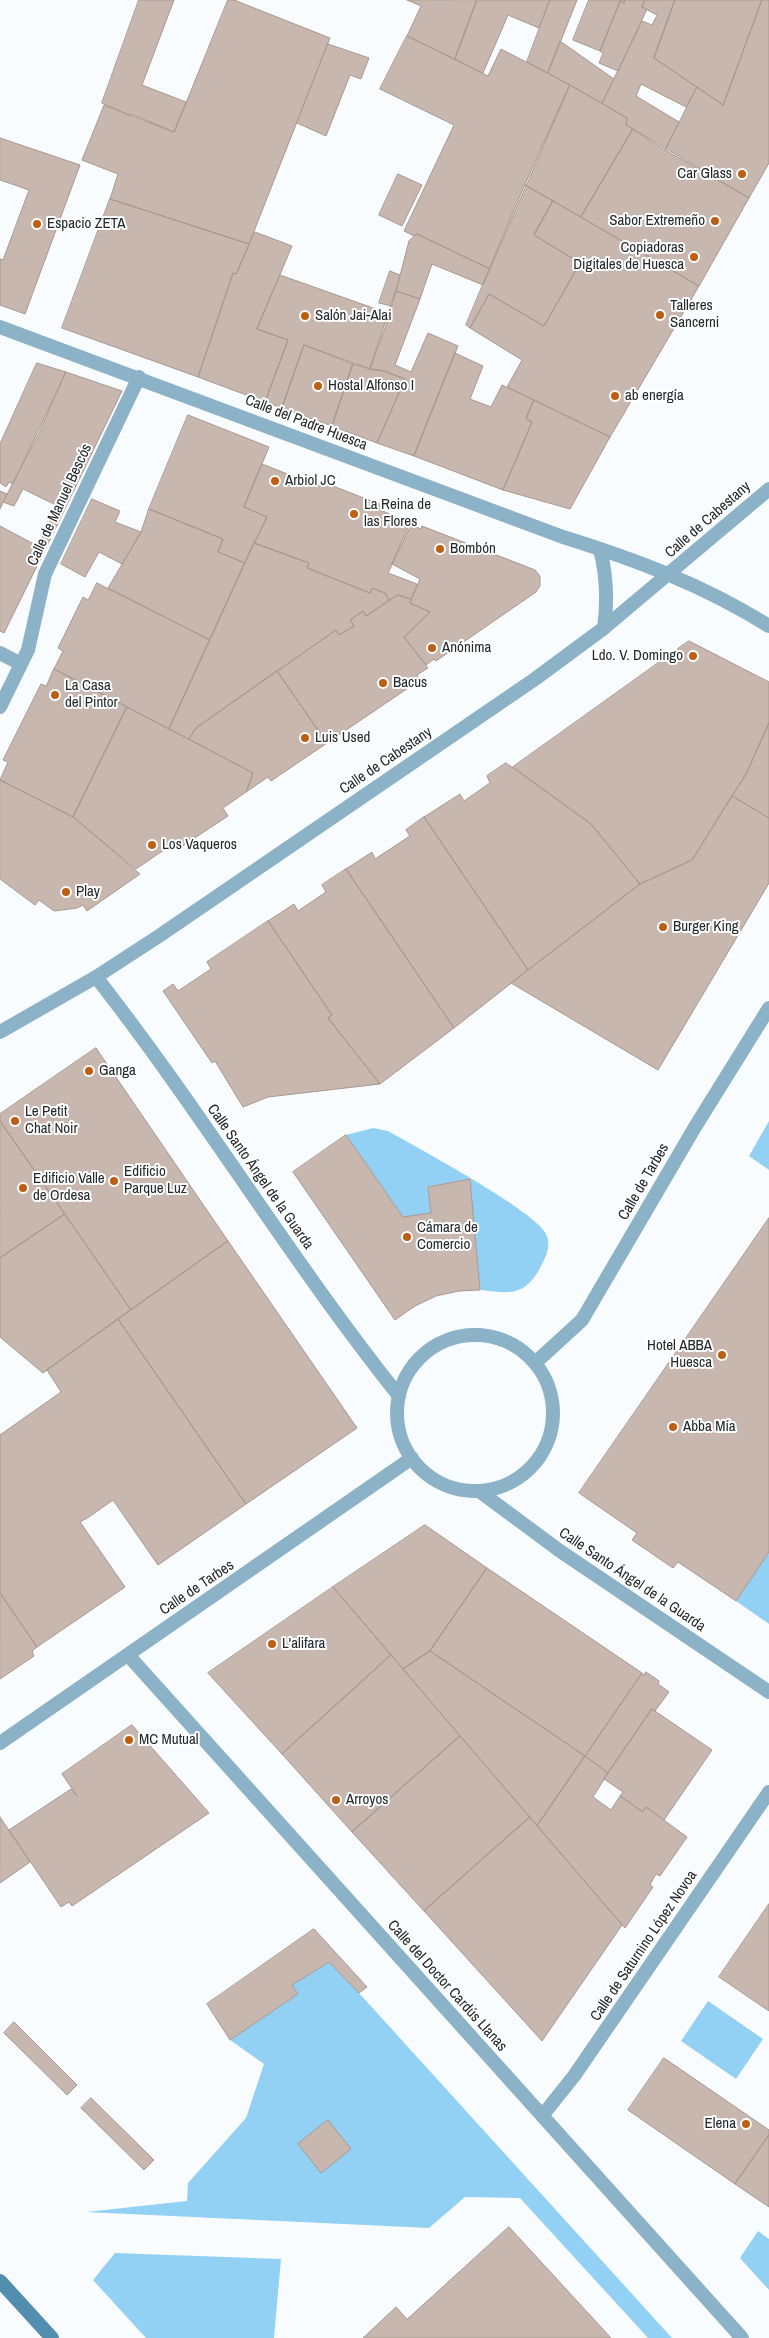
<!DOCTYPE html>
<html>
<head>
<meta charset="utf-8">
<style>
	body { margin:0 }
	canvas { display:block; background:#f9fcfe }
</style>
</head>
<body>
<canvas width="769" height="2338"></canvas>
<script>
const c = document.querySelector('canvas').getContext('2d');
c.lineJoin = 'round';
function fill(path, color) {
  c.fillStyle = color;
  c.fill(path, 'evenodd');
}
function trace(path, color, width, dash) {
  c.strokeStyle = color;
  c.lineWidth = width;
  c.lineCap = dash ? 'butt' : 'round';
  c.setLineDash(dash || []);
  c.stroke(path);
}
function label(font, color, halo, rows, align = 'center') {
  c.font = font + ' "Archivo Narrow",sans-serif';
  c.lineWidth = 4;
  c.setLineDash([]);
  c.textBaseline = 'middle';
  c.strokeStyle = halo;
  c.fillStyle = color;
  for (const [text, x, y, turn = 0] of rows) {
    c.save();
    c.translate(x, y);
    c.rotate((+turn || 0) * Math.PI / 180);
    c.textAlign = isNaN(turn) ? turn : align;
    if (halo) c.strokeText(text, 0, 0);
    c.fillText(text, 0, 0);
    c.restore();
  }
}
fill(new Path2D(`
	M769 1121V1170L749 1156Z
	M373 1128 388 1131C416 1147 537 1212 546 1234 552 1248 545 1258 539 1270 523 1297 509 1293 480 1290L470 1179 428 1187 431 1213 403 1217 346 1135Z
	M769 1552V1624L736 1601Z
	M329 1962 359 1993 672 2338H648L520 2198 465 2197 429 2228 86 2212 187 2201 188 2183 246 2118 264 2064 230 2040 298 1994 292 1985Z
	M708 2001 763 2039 736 2079 681 2041Z
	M758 2231 769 2239V2290L740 2258Z
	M115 2253 281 2259 274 2338H146L93 2280Z`), '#93d1f4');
const building = new Path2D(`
	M139 0H174L142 85 186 102 174 132 131 114 130 116 102 103Z
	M228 0H234L330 38 249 244 110 199 118 174 82 160 104 105 174 132Z
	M477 0 455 59 407 36 421 6 407 0Z
	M477 0H550L539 28 508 15 483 73 455 59Z
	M550 0H577L548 73 527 62Z
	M589 0H625L624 3 620 1 600 51 573 40Z
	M625 0H645L642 7 647 9 618 71 599 63 603 53 600 51 620 1 624 3Z
	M645 0H675L654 58 697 87 686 107 641 84 636 96 679 122 665 150 626 125 627 118 602 103 642 21 652 25 657 15 642 7Z
	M675 0H762L723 105 654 58Z
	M762 0H769V163L749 198 665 150 697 87 723 105Z
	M407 36 488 76 501 49 570 85 490 269 417 234 414 236 404 231 454 125 380 89Z
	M560 41 614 79 602 103 548 73Z
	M328 44 369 58 361 79 350 75 326 136 297 123Z
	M570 85 627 118 626 125 633 129 581 217 525 185Z
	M633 129 749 198 699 286 581 217Z
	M0 138 80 165 25 314 0 305V259L3 260 29 190 0 180Z
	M398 174 422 185 402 226 379 215Z
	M525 185 553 201 534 235 580 263 544 326 489 294 470 328 466 325Z
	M110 199 249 244 236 274 233 273 198 377 62 328Z
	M553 201 699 286 610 437 507 387 522 360 470 328 489 294 544 326 580 263 534 235Z
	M255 232 292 246 257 329 288 340 265 402 198 377 233 273 236 274Z
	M417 234 490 269 483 285 432 264 420 299 396 291 409 241Z
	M390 271 400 275 392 306 379 303Z
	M280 275 390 314 370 369 304 345 282 408 265 402 288 340 257 329Z
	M396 291 420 299 395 365 411 372 428 333 458 346 414 456 377 443 405 379 384 371 370 369Z
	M304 345 353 364 332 426 282 408Z
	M455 353 483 366 470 399 491 407 502 385 534 400 526 419 532 422 503 490 414 456Z
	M37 363 66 372 13 484 9 482 6 487 0 483V444Z
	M353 364 370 369 384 371 405 379 377 443 332 426Z
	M66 372 122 391 45 550 38 546 50 521 53 523 60 507 23 489 14 506 3 502 39 433Z
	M534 400 610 437 570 509 503 490 532 422 526 419Z
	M188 415 269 447 244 507 267 517 245 563 218 552 223 539 149 509Z
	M262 464 318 486 320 481 382 505 380 510 412 523 388 573 417 584 411 599 398 595 389 600 385 593 372 588 370 593 307 568 309 563 254 543 267 517 244 507Z
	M0 491 7 494 0 509Z
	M92 499 120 511 115 522 141 532 122 564 99 552 85 577 61 564Z
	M149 509 223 539 218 552 245 563 210 640 108 588 141 532Z
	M410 524 421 529 422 526 535 570 540 576V586L536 592 436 661 434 659 426 665 404 637 430 612 410 603 420 579 392 564Z
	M0 526 45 550 4 633 0 631Z
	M254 543 309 563 307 568 370 593 372 588 385 593 389 600 366 616 363 611 350 620 354 626 339 635 336 630 196 728 189 739 169 729Z
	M97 583 210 640 169 729 54 669 63 651 58 648 83 597 88 600Z
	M398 595 411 599 410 603 430 612 404 637 428 668 417 675 420 680 327 743 277 671 336 630 339 635 354 626 350 620 363 611 366 616Z
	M689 641 769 682V723L746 774 692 860 640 884 591 824 513 767Z
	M54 669 127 707 73 817 0 780 8 762 3 760 41 684 46 686Z
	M277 671 327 743 271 781 268 777 246 792 253 773 189 739 196 728Z
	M127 707 253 773 246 792 223 808 228 816 181 847 177 841 136 869 73 817Z
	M769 723V818L732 796 746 774Z
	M506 763 591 824 640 884 528 970 424 817 460 794 464 801 490 783 487 776Z
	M0 780 73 817 140 874 87 911 83 905 77 908 54 911 39 900 35 905 0 879Z
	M732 796 769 818V883L658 1070 511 983 640 884 692 860Z
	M424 817 528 970 454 1028 346 869 372 852 375 859 410 836 406 830Z
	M346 869 454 1028 380 1084 328 1018 332 1015 268 921 294 904 298 911 326 892 322 885Z
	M268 921 332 1015 328 1018 380 1084 268 1097 243 1107 215 1061 212 1063 163 991 173 984 178 991 211 969 207 962Z
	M96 1048 228 1241 131 1310 0 1121V1114Z
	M0 1121 65 1214 0 1258Z
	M346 1135 403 1217 431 1213 428 1187 470 1179 480 1290 459 1291 436 1296 415 1306 395 1320 293 1172Z
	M65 1214 131 1310 43 1373 0 1337V1258Z
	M769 1218V1552L736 1601 678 1562 673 1568 632 1540 637 1533 579 1493Z
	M228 1241 357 1428 246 1504 118 1319Z
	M118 1319 246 1504 158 1565 113 1500 89 1517 80 1522 125 1587 37 1647 0 1593V1435L61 1392 47 1370Z
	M425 1525 487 1568 430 1651 403 1669 333 1587Z
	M487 1568 642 1673 585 1756 430 1651Z
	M333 1587 391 1655 282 1754 208 1673Z
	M0 1593 37 1647 32 1651 34 1656 0 1679Z
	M430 1651 585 1756 537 1826 403 1669Z
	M391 1655 460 1736 352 1832 282 1754Z
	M646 1672 659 1681 658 1684 669 1692 655 1711 652 1709 608 1773 585 1756 642 1673 644 1675Z
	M652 1709 712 1750 664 1820 646 1807 643 1812 620 1796 623 1792 604 1779Z
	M132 1725 209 1813 72 1906 69 1902 61 1907 9 1830 71 1789 77 1796 62 1774Z
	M460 1736 530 1817 424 1911 352 1832Z
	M585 1756 608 1773 593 1797 611 1810 620 1796 643 1812 646 1807 687 1837 660 1876 656 1874 653 1879 650 1885 653 1887 625 1928 537 1826Z
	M0 1817 30 1862 0 1883Z
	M530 1817 622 1925 542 2041 424 1911Z
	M769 1904V2011L719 1977Z
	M314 1929 367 1987 359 1993 329 1962 292 1985 298 1994 230 2040 207 2004Z
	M14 2022 77 2085 67 2095 4 2033Z
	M664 2058 769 2130V2135L735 2184 628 2110Z
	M91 2098 154 2160 144 2170 81 2108Z
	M328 2120 351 2149 321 2173 298 2144Z
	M769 2135V2207L735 2184Z
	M509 2227 611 2338H363L396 2307 407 2319Z`);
fill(building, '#c7b7af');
trace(building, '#a7988f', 1);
trace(new Path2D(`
	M0 327 563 537C637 560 703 585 769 626
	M600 549C607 577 608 600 604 628
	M0 653 21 664
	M0 707 28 650 45 574 139 377
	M96 977C202 1112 291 1261 399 1396
	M479 1491 560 1551 769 1692
	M128 1655 742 2338
	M542 2116 574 2076 769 1792`), '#8cb2c8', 14);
trace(new Path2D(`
	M0 1032 96 977 159 936 535 679 604 628 769 489
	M397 1413a78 78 0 1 1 156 0a78 78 0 1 1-156 0Z
	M535 1363 582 1320 695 1127 769 1008
	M0 1743 412 1458`), '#8cb2c8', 14);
trace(new Path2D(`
	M0 2281 52 2338`), '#528eae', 14);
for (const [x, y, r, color] of [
	[742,174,5,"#bd5f13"],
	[715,221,5,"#bd5f13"],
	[37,224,5,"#bd5f13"],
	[694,257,5,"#bd5f13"],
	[660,315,5,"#bd5f13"],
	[305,316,5,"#bd5f13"],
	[318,386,5,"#bd5f13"],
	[615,396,5,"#bd5f13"],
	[275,481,5,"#bd5f13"],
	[354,514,5,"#bd5f13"],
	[440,549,5,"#bd5f13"],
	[432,648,5,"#bd5f13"],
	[693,656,5,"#bd5f13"],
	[383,683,5,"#bd5f13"],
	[55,695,5,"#bd5f13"],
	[305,738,5,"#bd5f13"],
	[152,845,5,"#bd5f13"],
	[66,892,5,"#bd5f13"],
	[663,927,5,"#bd5f13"],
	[89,1071,5,"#bd5f13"],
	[15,1121,5,"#bd5f13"],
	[114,1181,5,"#bd5f13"],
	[23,1188,5,"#bd5f13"],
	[407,1237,5,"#bd5f13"],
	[722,1355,5,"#bd5f13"],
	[673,1427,5,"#bd5f13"],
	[272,1644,5,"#bd5f13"],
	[129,1740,5,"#bd5f13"],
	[336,1800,5,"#bd5f13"],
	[746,2124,5,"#bd5f13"]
]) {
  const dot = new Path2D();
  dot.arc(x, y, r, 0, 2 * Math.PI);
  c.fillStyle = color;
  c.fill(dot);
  trace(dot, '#fff', 2);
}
label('15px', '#22282b', '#fff', [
	["Car Glass",732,174,"right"],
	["Sabor Extremeño",705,221,"right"],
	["Espacio ZETA",47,224],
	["Copiadoras",684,248,"right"],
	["Digitales de Huesca",684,265,"right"],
	["Talleres",670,306],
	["Sancerni",670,323],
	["Salón Jai-Alai",315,316],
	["Hostal Alfonso I",328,386],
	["ab energía",625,396],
	["Arbiol JC",285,481],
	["La Reina de",364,505],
	["las Flores",364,522],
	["Bombón",450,549],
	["Anónima",442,648],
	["Ldo. V. Domingo",683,656,"right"],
	["Bacus",393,683],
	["La Casa",65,686],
	["del Pintor",65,703],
	["Luis Used",315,738],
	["Los Vaqueros",162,845],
	["Play",76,892],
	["Burger King",673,927],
	["Ganga",99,1071],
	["Le Petit",25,1112],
	["Chat Noir",25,1129],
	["Edificio",124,1172],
	["Parque Luz",124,1189],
	["Edificio Valle",33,1179],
	["de Ordesa",33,1196],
	["Cámara de",417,1228],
	["Comercio",417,1245],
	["Hotel ABBA",712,1346,"right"],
	["Huesca",712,1363,"right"],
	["Abba Mía",683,1427],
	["L'alifara",282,1644],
	["MC Mutual",139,1740],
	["Arroyos",346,1800],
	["Elena",736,2124,"right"]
], 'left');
label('15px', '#22282b', '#fff', [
	["Calle del Padre Huesca",306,423,21],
	["Calle de Manuel Bescós",60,505,-65],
	["Calle de Cabestany",708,520,-41],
	["Calle de Cabestany",386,761,-34],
	["Calle Santo Ángel de la Guarda",260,1177,55],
	["Calle de Tarbes",644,1182,-60],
	["Calle Santo Ángel de la Guarda",632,1580,34],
	["Calle de Tarbes",197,1588,-34],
	["Calle de Saturnino López Novoa",644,1946,-56],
	["Calle del Doctor Cardús Llanas",447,1986,48]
]);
</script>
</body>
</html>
